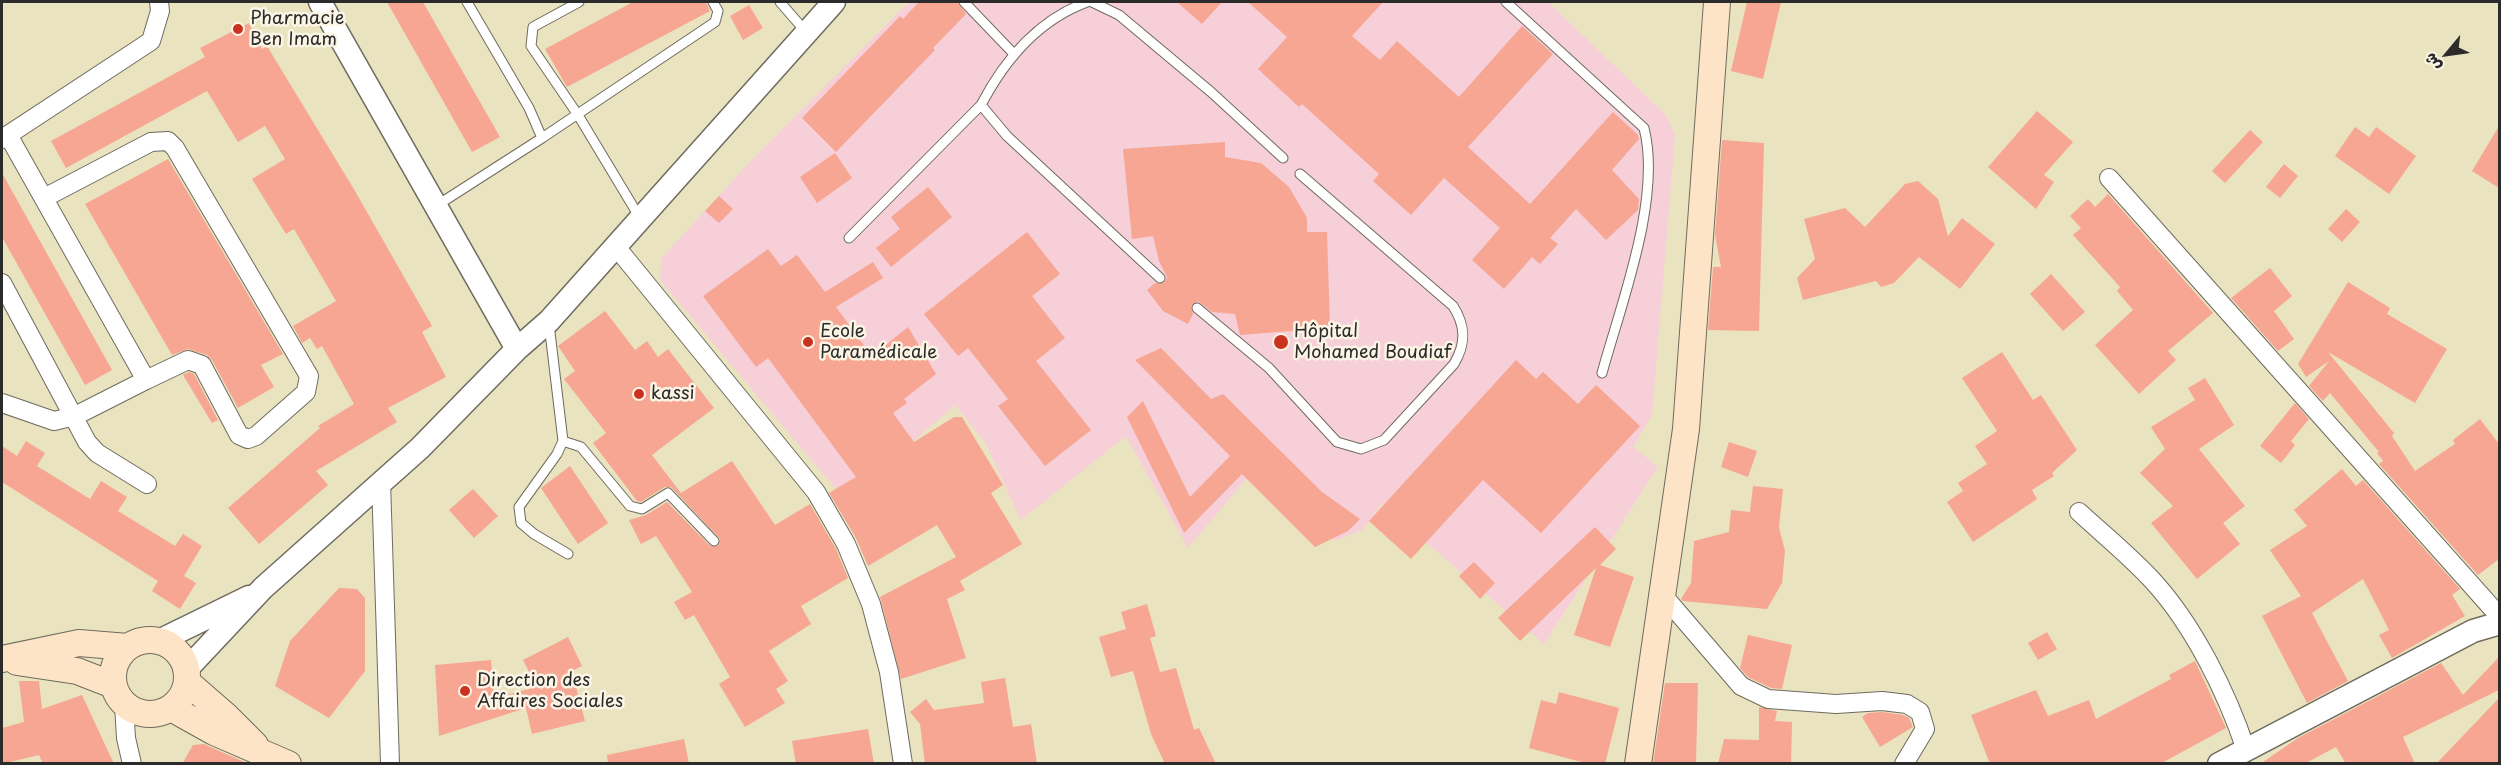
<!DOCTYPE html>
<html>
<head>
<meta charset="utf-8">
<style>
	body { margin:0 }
	#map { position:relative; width:2501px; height:765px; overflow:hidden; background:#eae3c0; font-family:"Playpen Sans","Playpen Sans Arabic",sans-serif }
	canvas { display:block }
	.frame { position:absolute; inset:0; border:3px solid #2b2b2b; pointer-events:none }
	.north { position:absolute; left:2417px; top:24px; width:60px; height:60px; -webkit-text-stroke:4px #fcf5e5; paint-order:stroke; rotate:241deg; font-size:16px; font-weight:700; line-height:24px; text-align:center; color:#2b2b2b }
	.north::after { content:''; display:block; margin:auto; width:21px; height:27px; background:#2b2b2b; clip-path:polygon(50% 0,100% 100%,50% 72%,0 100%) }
</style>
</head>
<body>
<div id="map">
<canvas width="2501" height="765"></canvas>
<div class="frame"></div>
<div class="north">ش</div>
</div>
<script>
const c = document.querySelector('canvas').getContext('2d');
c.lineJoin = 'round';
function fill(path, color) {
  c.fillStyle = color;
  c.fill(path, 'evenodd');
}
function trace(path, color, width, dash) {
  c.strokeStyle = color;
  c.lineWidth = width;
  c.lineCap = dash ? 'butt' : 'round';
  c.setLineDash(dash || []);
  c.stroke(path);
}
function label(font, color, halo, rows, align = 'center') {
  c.font = font + ' "Playpen Sans",sans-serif';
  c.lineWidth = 5;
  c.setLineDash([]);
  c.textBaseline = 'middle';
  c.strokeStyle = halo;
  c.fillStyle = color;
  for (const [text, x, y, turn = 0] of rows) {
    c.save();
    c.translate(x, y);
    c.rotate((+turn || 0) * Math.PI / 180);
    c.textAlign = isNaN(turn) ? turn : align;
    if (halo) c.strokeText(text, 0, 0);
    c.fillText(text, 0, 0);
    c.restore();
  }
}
fill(new Path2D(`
	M909 2H1548L1666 115 1675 135 1652 415 1633 447 1658 467 1544 644 1382 504 1362 530 1338 540 1315 536 1246 479 1188 548 1126 436 1021 520 985 442 955 405 845 500 660 280 661 259 747 165Z`), '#f6cfd9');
fill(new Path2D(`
	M387 2H423L500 137 472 152Z
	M633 2H706L710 11 567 87 545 49Z
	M919 2H957L966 14 933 48 935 50 836 152 802 118 900 16 903 19Z
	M1177 2H1222L1202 24Z
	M1248 2H1383L1352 36 1380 60 1397 41 1459 97 1522 26 1553 54 1468 147 1530 204 1613 112 1638 135 1639 139 1612 170 1639 199 1638 210 1606 240 1576 209 1550 238 1558 244 1540 264 1532 257 1504 289 1472 260 1500 228 1444 178 1411 215 1373 181 1379 174 1302 104 1299 107 1258 69 1287 37Z
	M1747 2H1781L1763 79 1731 71Z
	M749 5 763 28 743 40 730 16Z
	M249 23 262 49 267 46 355 191 432 326 422 332 446 377 388 408 397 422 316 471 328 485 259 544 228 508 320 428 318 426 354 404 322 346 317 349 310 338 302 343 293 326 336 301 294 229 286 234 252 179 285 159 265 126 238 142 207 91 66 168 51 141 205 57 200 48Z
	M2037 111 2073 142 2044 175 2054 182 2036 209 1988 167Z
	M2499 126V188L2472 171Z
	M2355 127 2369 137 2376 127 2416 156 2389 194 2335 156Z
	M2250 130 2263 142 2225 183 2212 171Z
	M1722 140 1764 143 1759 331 1708 330 1713 267H1721L1715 235Z
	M1225 142V157L1261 163 1289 187 1307 218V232H1327L1330 328 1240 335 1235 314 1212 312 1198 301 1191 306 1193 314 1188 324 1163 311 1147 290 1155 283H1164L1167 277 1159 261 1153 236 1132 239 1123 149Z
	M835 153 852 178 817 203 800 177Z
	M168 159 283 354 261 365 274 387 238 408 212 360 207 355 188 349 172 355 85 204Z
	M2284 164 2298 176 2280 198 2266 187Z
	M2 173 112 370 85 385 2 237Z
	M1918 181 1938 199 1948 236 1962 218 1995 244 1960 289 1919 257 1894 283 1881 287 1876 281 1803 300 1797 278 1815 259 1804 219 1845 208 1865 227 1905 184Z
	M928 187 952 217 891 267 876 248 900 229 891 217Z
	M2108 194 2213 313 2168 351 2176 360 2139 394 2095 345 2133 310 2117 291 2120 287 2073 235 2081 228 2070 216 2088 199 2095 207Z
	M719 196 733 209 719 223 705 211Z
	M2346 209 2360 222 2342 242 2328 229Z
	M1027 232 1060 274 1032 296 1065 338 1036 361 1091 430 1045 466 998 406 1008 399 968 348 958 356 924 314Z
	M768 249 781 266 797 255 825 292 873 262 883 278 836 307 872 356 908 327 936 374 904 399 907 403 893 413 914 442 954 417H962L1003 485 991 493 1022 544 960 581 965 590 947 599 966 658 901 679 880 597 956 557 937 525 868 566 856 538 829 493 856 477 768 358 756 367 703 296Z
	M2270 268 2292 296 2274 311 2294 339 2278 351 2231 298Z
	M2051 274 2085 312 2063 331 2030 294Z
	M2348 282 2390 308 2387 314 2447 349 2415 403 2328 352 2394 433 2392 436 2415 471 2455 444 2453 440 2480 419 2499 444V559L2478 575 2379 464 2383 461 2377 453 2379 452 2330 393 2323 401 2309 386 2329 361 2306 377 2298 364Z
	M605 311 635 350 647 341 658 357 668 349 714 408 652 455 681 493 732 461 775 525 810 504 836 549 848 578 801 606 811 624 769 651 788 681 776 689 785 703 745 727 719 684 730 677 694 615 685 620 674 602 692 592 656 536 641 544 629 520 646 515 667 502 710 546H718L720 539 671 487H665L641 502 637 501 593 443 606 433 564 379 575 371 558 346Z
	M1161 348 1211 399 1223 394 1322 492 1360 519 1348 531 1315 547 1242 474 1184 533 1127 417 1143 401 1190 497 1230 456 1135 360Z
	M2002 352 2033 400 2041 395 2077 450 2052 473 2054 476 2032 490 2037 499 1973 542 1947 502 1963 491 1958 483 1987 464 1975 446 1997 431 1962 378Z
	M1516 360 1536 379 1543 372 1578 404 1596 385 1640 426 1541 533 1483 480 1411 559 1369 521Z
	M189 372 194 374 218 420 212 423 183 375Z
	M2205 378 2234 425 2199 449 2245 506 2223 523 2240 544 2197 579 2151 523 2173 506 2140 473 2165 449 2151 427 2195 400 2188 388Z
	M2295 403 2309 419 2291 441 2295 445 2281 463 2260 446Z
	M26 441 45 453 37 466 90 499 101 481 127 497 118 511 175 546 183 534 202 546 184 576 196 583 180 609 152 591 158 581 2 482V446L17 456Z
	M1729 442 1757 451 1748 477 1721 467Z
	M570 466 608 523 578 544 541 488Z
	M2342 469 2356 486 2363 480 2460 589 2452 595 2465 616 2392 658 2379 635 2389 630 2363 579 2312 613 2348 681 2307 703 2262 616 2301 596 2270 550 2307 526 2294 510Z
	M1753 486 1783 489 1779 527 1785 551 1782 583 1767 609 1683 601 1681 599 1691 583 1694 541 1729 532 1731 510 1750 512Z
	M473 489 498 516 474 538 449 510Z
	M1595 527 1616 549 1600 565 1634 577 1610 647 1574 635 1596 568 1520 641 1498 618Z
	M1474 562 1495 583 1480 599 1459 576Z
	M339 588 357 589 365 598V671L329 718 275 686 290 641Z
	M1147 604 1156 636 1150 638 1160 672 1176 668 1194 730 1199 728 1216 764H1165L1151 734 1133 671 1111 677 1099 637 1126 629 1121 612Z
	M2047 632 2057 649 2038 660 2028 643Z
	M1748 635 1792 645 1782 689 1771 688 1748 677 1740 668Z
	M568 637 582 666 572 671 585 721 532 734 526 708 439 736 435 665 491 660 494 698 537 687 523 660Z
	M2499 657V690L2403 737 2415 764H2346L2336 747 2304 764H2260L2298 738 2441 663 2463 695Z
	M2195 661 2226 728 2160 764H1990L1971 715 2036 690 2048 716 2089 700 2096 719 2171 679 2169 675Z
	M1005 678 1013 727 1031 724 1037 764H925L920 724 910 712 926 699 934 710 984 703 981 682Z
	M19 681H39L42 709 82 695 114 764H43L39 755 2 764V728L24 722Z
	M1665 683H1698L1696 764H1653Z
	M1559 692 1619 708 1605 764H1589L1529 748 1541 700 1556 704Z
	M2499 698V764H2436Z
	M1759 707 1777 711 1775 721 1792 722 1791 764H1718L1724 739 1759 740Z
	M1882 712 1903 715 1909 718 1913 727 1880 747 1862 717 1868 713Z
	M868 729 874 764H796L792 741Z
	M684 739 689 764H608L607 755Z
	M204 744 208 746 249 764H182L193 745Z`), '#f6a692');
const service = new Path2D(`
	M579 2 533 27 531 46 578 115 640 218
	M780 2 806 32
	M964 2 1014 54
	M1087 2C1038 20 1005 59 981 105L1007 136 1160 278
	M1092 2 1119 15 1211 92 1283 158
	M1506 2 1644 128C1662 198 1621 304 1602 373
	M542 138 715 22 718 11 713 2
	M436 206 542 138 529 108 467 2
	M849 238 981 105
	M1197 308 1269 368 1337 442 1361 449 1384 440 1454 364C1466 344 1466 326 1453 306L1300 174
	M549 324 563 441 557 454 519 507 521 523 534 534 568 554
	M563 441 581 447 630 506 642 509 668 493 714 541`);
const minor = new Path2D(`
	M8 135 146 380 188 360 202 365 239 435 248 439 256 436 306 392 309 376 175 148 168 141 151 142 44 198
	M2 139 151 41 160 11 159 2
	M2109 178 2500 617
	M617 248 816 492 846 544 871 604 889 672 903 764
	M2 283 87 442 97 453 147 484
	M2 403 54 421 75 416 146 380
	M381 481 390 764
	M2079 512C2104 535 2130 556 2153 581 2194 626 2227 693 2246 750
	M1662 594 1741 686 1768 699 1836 704 1882 701 1907 704 1920 712 1925 729 1904 764
	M124 704 126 738 132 764`);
const tertiary = new Path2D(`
	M320 2 517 349
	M159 641 249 597
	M186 670 263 588 420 448 517 349 549 321 834 2
	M2219 764 2473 631 2500 623`);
const secondary = new Path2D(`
	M113 677a37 37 0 1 1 74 0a37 37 0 1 1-74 0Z
	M2 659 79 643 128 647
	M17 662 77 671 113 685
	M187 682 225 715 255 745
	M171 708 214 732 288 764
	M1638 764 1686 429 1717 2`);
trace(service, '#6e6b5f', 11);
trace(minor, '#6e6b5f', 20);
trace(tertiary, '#6e6b5f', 25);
trace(secondary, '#6e6b5f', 28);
trace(service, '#fff', 9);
trace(minor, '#fff', 18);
trace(tertiary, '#fff', 22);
trace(secondary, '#fee4c6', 26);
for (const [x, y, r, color] of [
	[238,29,6,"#c8321e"],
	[808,342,6,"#c8321e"],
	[1281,342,8,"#c8321e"],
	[639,394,6,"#c8321e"],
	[465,691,6,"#c8321e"]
]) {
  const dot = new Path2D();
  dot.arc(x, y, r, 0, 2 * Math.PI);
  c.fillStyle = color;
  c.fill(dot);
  trace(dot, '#fcf5e5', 2);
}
label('18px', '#2b2b2b', '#fcf5e5', [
	["Pharmacie",250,19],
	["Ben Imam",250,40],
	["Ecole",820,332],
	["Paramédicale",820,353],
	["Hôpital",1294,332],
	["Mohamed Boudiaf",1294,353],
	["kassi",651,394],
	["Direction des",477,681],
	["Affaires Sociales",477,702]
], 'left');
</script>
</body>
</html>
